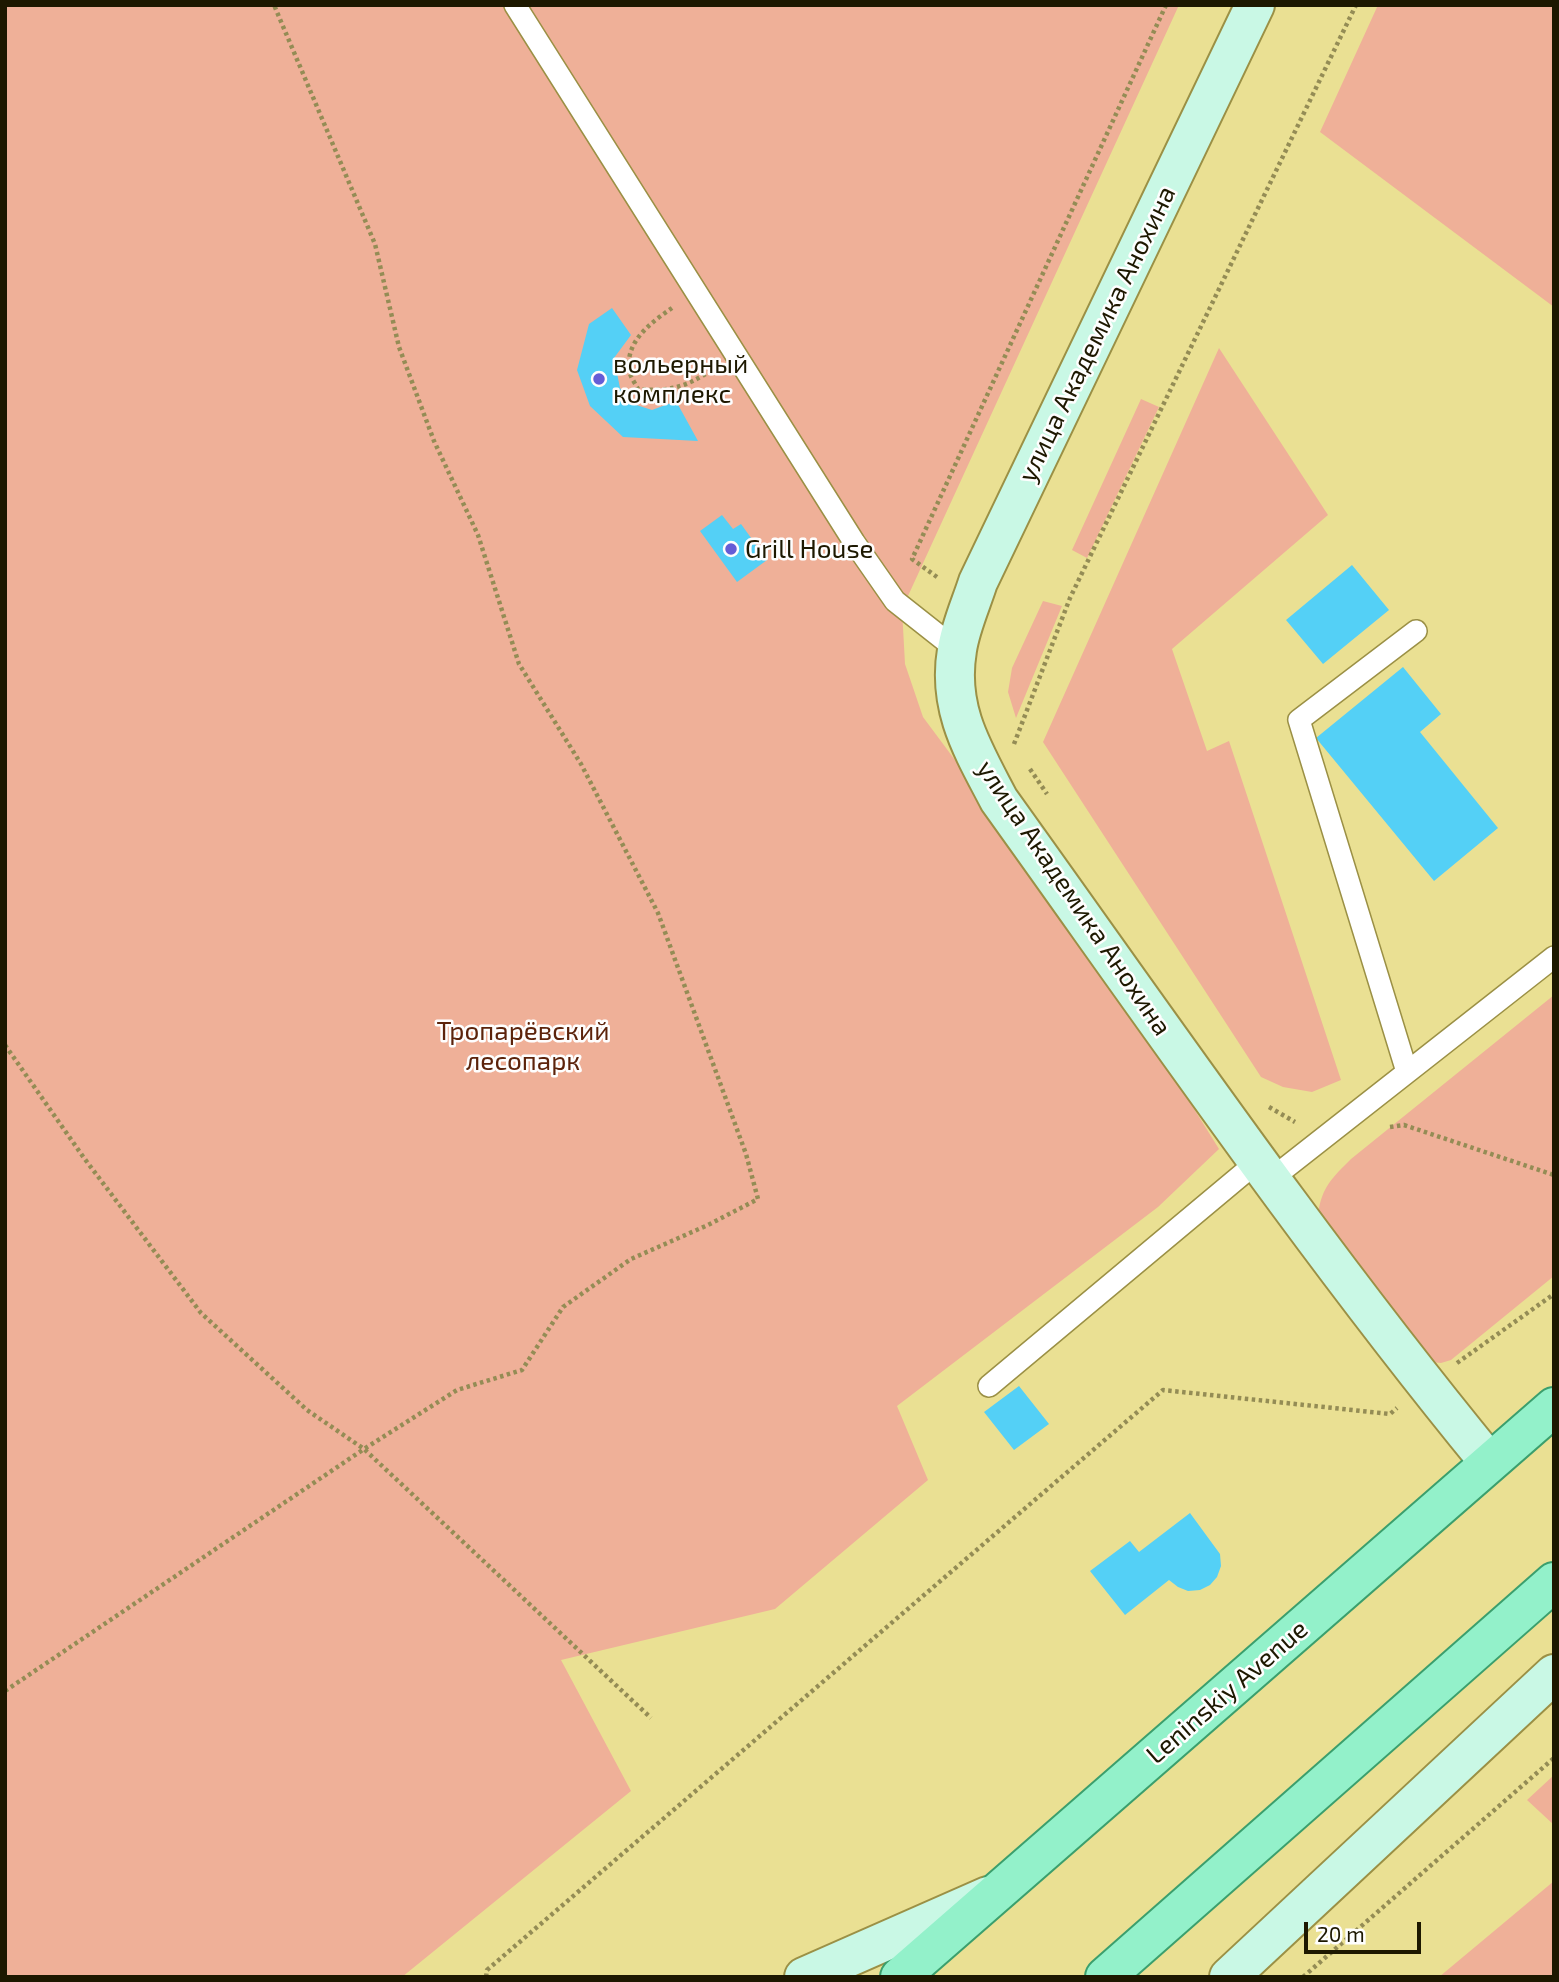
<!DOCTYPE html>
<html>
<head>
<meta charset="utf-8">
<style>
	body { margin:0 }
	#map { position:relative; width:1559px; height:1982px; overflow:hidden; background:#eae093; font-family:"Exo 2",sans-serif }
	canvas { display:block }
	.frame { position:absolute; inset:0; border:7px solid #1d1800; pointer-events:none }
	.scale { position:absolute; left:1304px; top:1922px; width:117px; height:32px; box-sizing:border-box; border:4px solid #1d1800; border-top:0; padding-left:9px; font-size:21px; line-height:24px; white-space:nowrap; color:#1d1800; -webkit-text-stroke:5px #fefefe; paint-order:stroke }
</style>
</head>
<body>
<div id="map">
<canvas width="1559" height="1982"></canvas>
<div class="frame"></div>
<div class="scale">20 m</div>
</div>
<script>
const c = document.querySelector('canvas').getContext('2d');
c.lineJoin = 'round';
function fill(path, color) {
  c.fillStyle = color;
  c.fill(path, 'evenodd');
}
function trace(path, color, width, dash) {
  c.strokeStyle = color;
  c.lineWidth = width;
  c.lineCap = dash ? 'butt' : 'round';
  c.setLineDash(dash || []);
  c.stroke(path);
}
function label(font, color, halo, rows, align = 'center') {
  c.font = font + ' "Exo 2",sans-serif';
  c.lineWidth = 5;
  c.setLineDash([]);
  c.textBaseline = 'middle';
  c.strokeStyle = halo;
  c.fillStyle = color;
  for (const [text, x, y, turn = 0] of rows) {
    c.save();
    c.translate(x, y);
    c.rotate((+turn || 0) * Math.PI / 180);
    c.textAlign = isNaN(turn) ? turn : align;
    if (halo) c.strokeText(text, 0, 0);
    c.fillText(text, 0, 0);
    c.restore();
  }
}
fill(new Path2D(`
	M5 5H1179L902 609 905 664 923 717 1039 873 1155 1046 1219 1149 1158 1207 897 1406 928 1480 775 1609 561 1660 631 1791 402 1977H5Z
	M1378 5H1554V307L1320 132Z
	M1219 348 1328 515 1172 649 1207 751 1229 741 1341 1080 1312 1092 1283 1087 1261 1077 1043 742Z
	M1141 399 1159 407 1087 558 1072 550Z
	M1043 601 1062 606 1016 718 1008 692 1012 668Z
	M1554 995V1276L1451 1360 1441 1363 1431 1362 1318 1214C1322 1187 1332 1178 1351 1159Z
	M1554 1775V1825L1527 1800Z
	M1554 1881V1977H1439Z`), '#efb098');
fill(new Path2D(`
	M612 308 631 335 614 358 620 388 630 403 652 410 676 401 698 441 623 437 590 406 577 370 589 324Z
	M722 515 733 529 741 524 767 560 737 582 700 531Z
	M1352 565 1389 610 1323 664 1286 620Z
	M1403 667 1441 714 1420 732 1498 828 1434 881 1316 738Z
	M1019 1386 1049 1424 1014 1450 984 1412Z
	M1190 1513 1220 1554 1221 1566 1217 1577 1210 1585 1200 1590 1188 1591 1178 1587 1169 1580 1125 1615 1090 1571 1130 1541 1139 1552Z`), '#54d0f6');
const lane = new Path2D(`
	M515 5 854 542 895 601 957 650
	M1407 1072 1299 720 1416 631
	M1270 1180 1554 957
	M989 1386 1257 1162`);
const secondary = new Path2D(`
	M1255 5 978 582C971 604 960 628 957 650 947 709 973 750 999 800 1159 1023 1314 1249 1489 1462
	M804 1977 988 1896
	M1229 1977 1554 1674`);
const primary = new Path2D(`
	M900 1977 1554 1407
	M1105 1977 1554 1582`);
trace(lane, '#9b9045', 24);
trace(secondary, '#9b9045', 42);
trace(primary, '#3b9f6d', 42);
trace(new Path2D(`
	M672 308C652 322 626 340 629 369 629 375 635 383 638 389 670 392 685 387 712 370
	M937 577 912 559 1166 5
	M1014 744 1070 598 1356 5
	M1030 769 1047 794
	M5 1045 84 1158 201 1313 307 1410 364 1449 457 1390 522 1370 563 1307 631 1259 708 1225 758 1199 746 1154 658 913 581 764 519 664 478 535 434 441 399 347 375 244 274 5
	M1269 1107 1295 1122
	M1390 1127 1404 1125 1554 1175
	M1457 1363 1554 1294
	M5 1691 364 1449 651 1718
	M486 1977 487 1970 1163 1390 1390 1414 1397 1408
	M1303 1977 1554 1758`), '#948c55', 4.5, [3.5, 3.5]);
trace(lane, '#fff', 21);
trace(secondary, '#c9f8e5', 38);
trace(primary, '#93f1ca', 38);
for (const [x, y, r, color] of [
	[599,379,7,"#655dd6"],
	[731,549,7,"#655dd6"]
]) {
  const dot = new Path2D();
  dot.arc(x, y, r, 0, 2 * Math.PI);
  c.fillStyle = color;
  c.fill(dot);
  trace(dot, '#fefefe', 2.5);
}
label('26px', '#1d1800', '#fefefe', [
	["улица Академика Анохина",1097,334,-64],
	["улица Академика Анохина",1074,898,56],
	["Leninskiy Avenue",1227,1692,-41]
]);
label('26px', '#1d1800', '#fefefe', [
	["вольерный",613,364],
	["комплекс",613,394],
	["Grill House",745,549]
], 'left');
label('26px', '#5c230b', '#fefefe', [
	["Тропарёвский",523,1031],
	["лесопарк",523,1061]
]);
</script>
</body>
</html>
